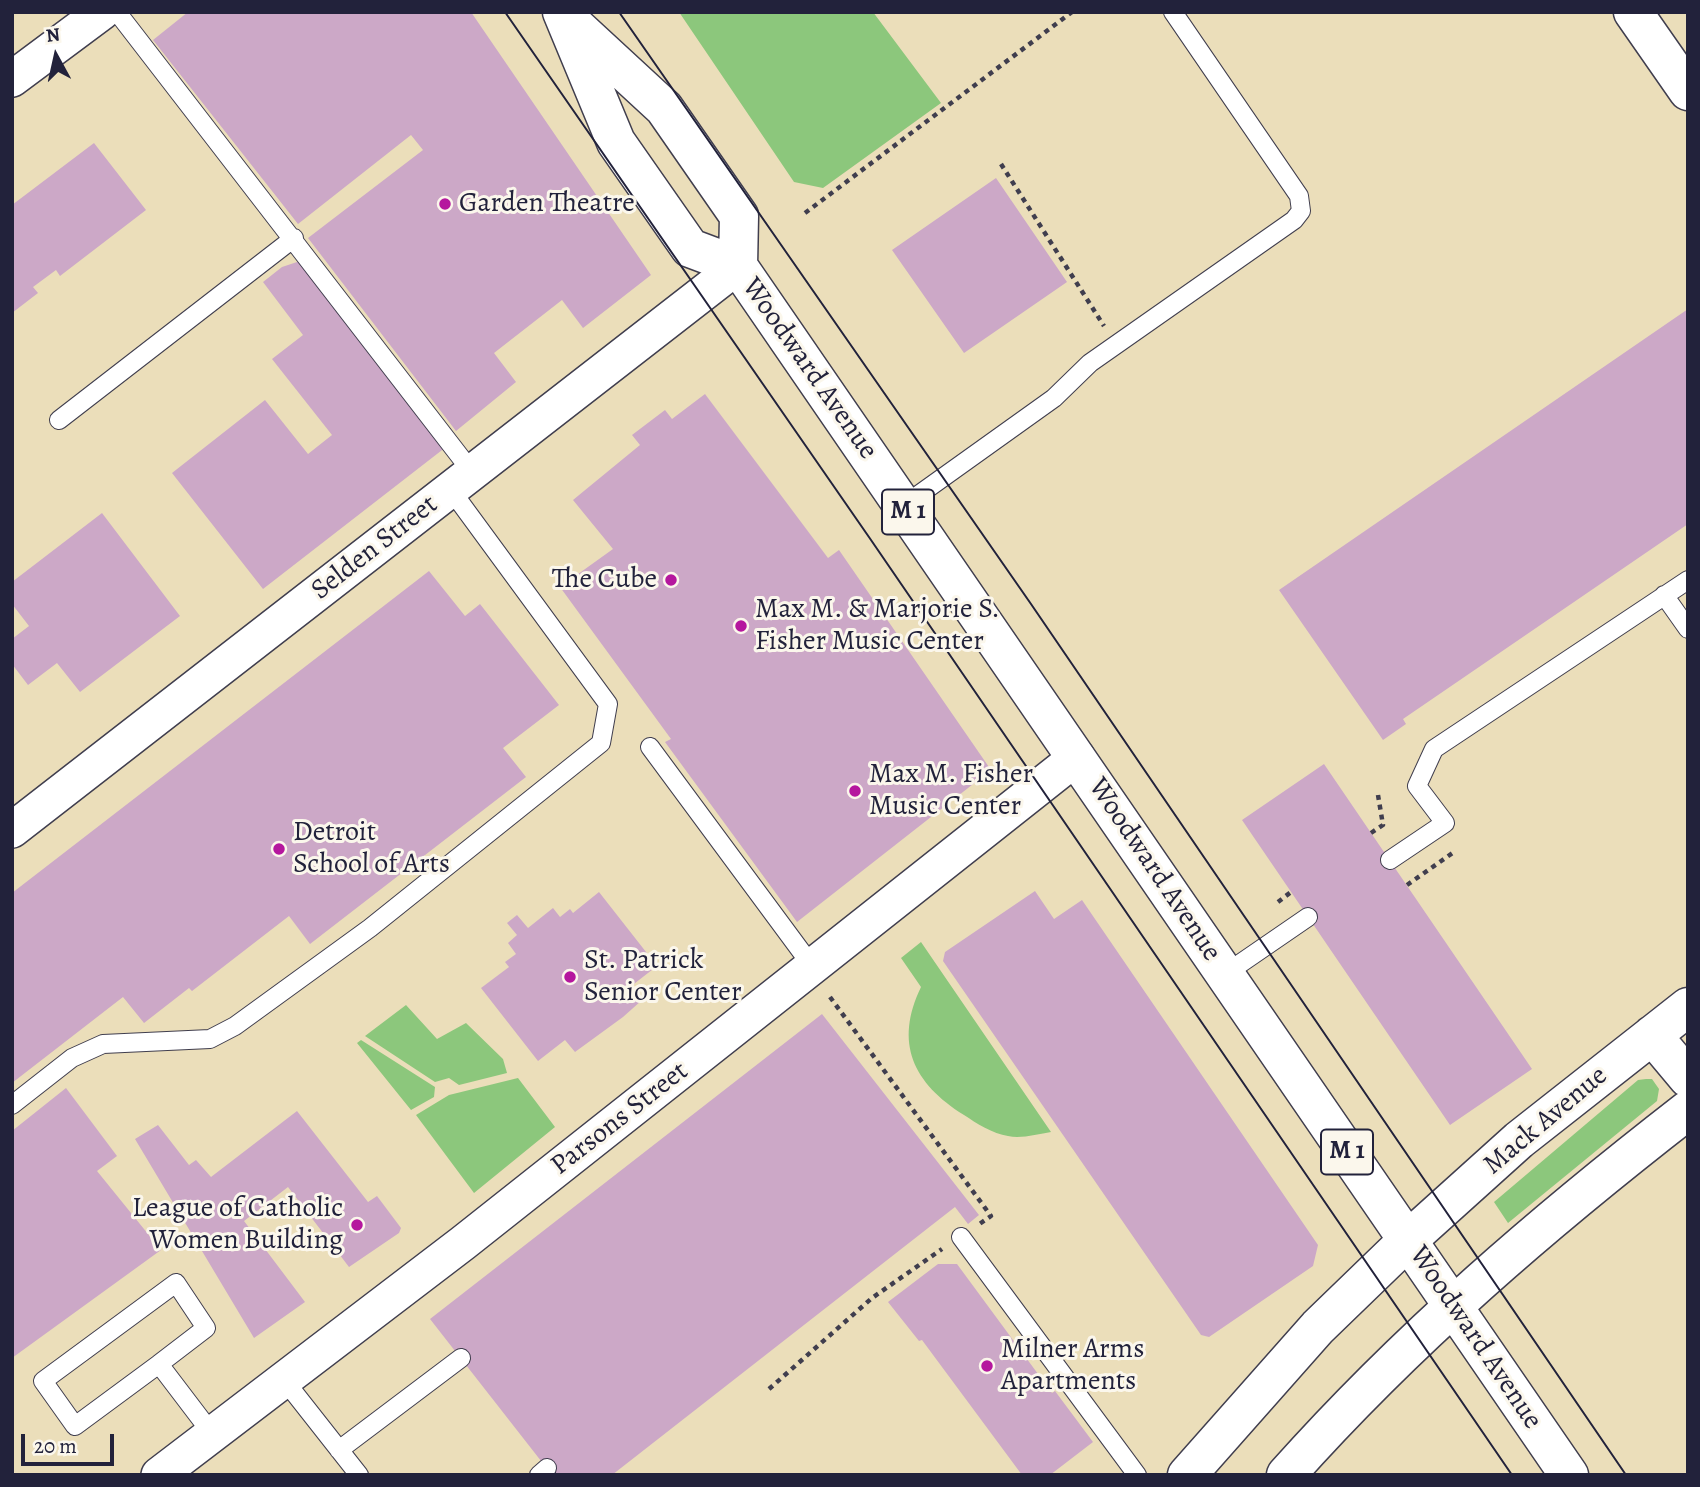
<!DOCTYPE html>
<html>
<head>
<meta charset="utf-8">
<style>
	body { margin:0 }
	#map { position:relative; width:1700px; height:1487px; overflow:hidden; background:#ebdeba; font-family:Alegreya,serif }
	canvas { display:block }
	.frame { position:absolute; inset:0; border:14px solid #22223b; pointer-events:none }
	.north { position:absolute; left:21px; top:21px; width:70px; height:70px; -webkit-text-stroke:5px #fbf7ec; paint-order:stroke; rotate:352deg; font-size:19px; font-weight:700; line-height:28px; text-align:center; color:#22223b }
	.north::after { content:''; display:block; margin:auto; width:24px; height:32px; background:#22223b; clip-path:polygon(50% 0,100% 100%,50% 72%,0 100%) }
	.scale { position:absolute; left:21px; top:1434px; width:93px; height:32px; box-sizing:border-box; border:4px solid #22223b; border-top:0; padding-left:9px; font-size:21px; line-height:24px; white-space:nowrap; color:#22223b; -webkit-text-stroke:5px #fbf7ec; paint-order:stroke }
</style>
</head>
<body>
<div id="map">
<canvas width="1700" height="1487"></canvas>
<div class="frame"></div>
<div class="north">N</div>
<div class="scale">20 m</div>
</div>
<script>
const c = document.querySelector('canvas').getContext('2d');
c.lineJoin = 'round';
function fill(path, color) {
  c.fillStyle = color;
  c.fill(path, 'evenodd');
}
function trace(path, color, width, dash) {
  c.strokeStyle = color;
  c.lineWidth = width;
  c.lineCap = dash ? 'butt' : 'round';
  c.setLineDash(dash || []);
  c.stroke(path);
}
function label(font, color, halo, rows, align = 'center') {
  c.font = font + ' Alegreya,serif';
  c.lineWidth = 6;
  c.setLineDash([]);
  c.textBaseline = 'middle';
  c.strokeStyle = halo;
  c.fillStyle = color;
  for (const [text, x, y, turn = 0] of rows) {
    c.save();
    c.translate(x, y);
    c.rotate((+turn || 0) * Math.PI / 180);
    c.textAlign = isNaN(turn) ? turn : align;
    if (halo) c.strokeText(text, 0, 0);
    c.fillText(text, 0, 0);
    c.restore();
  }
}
fill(new Path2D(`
	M679 12H873L941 103 823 188 794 182Z
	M921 942 1051 1132C1038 1134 1021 1139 1008 1136 993 1134 976 1123 964 1115 913 1083 894 1043 921 987L901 958Z
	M406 1005 437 1039 466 1023 503 1059 507 1073 459 1085 449 1078 435 1082 365 1036Z
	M361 1040 435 1087 434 1097 411 1110 357 1043Z
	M518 1078 555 1127 474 1193 416 1115 449 1095Z
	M1646 1079H1652L1659 1089 1657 1101 1508 1223 1494 1202 1638 1080Z`), '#8cc77c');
fill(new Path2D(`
	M188 12H471L651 275 583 328 562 300 494 353 516 382 456 431 308 238 423 150 411 135 298 224 153 40Z
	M94 143 146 210 60 276 56 270 33 287 38 293 12 313V205Z
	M996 178 1067 282 964 353 892 250Z
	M300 261 446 447 263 589 172 473 265 400 308 454 332 435 272 359 303 335 263 282 282 267Z
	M1688 309V524L1403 719 1406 724 1383 740 1279 590Z
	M705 394 828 558 839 550 991 770 797 922 665 742 671 739 560 587 613 549 573 500 640 445 632 435 665 410 672 419Z
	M102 513 180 616 80 692 57 663 28 685 12 664V639L29 626 12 604V582Z
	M429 571 465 616 480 604 559 705 503 748 526 777 310 944 289 916 192 991 189 988 144 1023 123 997 12 1083V893Z
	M1324 764 1532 1069 1450 1125 1242 820Z
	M1035 891 1054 919 1082 900 1318 1245 1313 1266 1209 1337 1201 1335 943 961 945 952Z
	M599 892 657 966 630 987 641 1001 623 1017 575 1052 565 1040 538 1061 481 988 509 967 505 962 516 954 508 943 517 935 507 923 517 915 528 928 553 908 560 917 570 909 573 913Z
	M822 1014 979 1215 968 1224 955 1207 612 1475H552L430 1319Z
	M66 1088 117 1156 97 1171 161 1250 12 1358V1131Z
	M297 1111 368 1202 377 1196 401 1228 399 1233 349 1267 288 1187 244 1221 305 1302 254 1338 135 1139 158 1125 189 1165 196 1160 211 1177Z
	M938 1264H957L1052 1393 1055 1391 1093 1442 1050 1475H1022L922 1340 919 1341 888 1302Z`), '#cca8c7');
const lane = new Path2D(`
	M117 12 472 472
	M59 420 294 238
	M903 506 1054 398 1090 363 1294 220 1301 211 1299 196 1173 12
	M1664 595 1688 629
	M650 747 812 966
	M1390 860 1445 823 1417 786 1434 749 1688 580
	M1225 974 1308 917
	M12 1105 72 1058 103 1044 210 1039 235 1026 370 928 601 743 608 704 451 490
	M961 1237 1137 1475
	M159 1364 75 1426 43 1381 176 1283 206 1328 159 1364 213 1435
	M285 1381 359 1475
	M339 1450 461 1358
	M539 1475 547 1468`);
const street = new Path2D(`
	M12 79 102 12
	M12 830 738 266
	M159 1475 463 1243 1077 757`);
const secondary = new Path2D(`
	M1633 12 1688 91
	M1652 1035 1688 1078
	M1187 1475 1318 1327 1408 1240 1519 1140 1688 1007
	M1286 1475C1407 1339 1545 1221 1688 1110`);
const primary = new Path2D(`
	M562 12 616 142 690 248 738 266 1569 1475
	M573 24 664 108 739 216 738 266`);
trace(lane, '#403e4e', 20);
trace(street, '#403e4e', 38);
trace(secondary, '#403e4e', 41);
trace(primary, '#403e4e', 41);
trace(new Path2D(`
	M1001 164 1104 326
	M805 213 1072 12
	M1371 833 1383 825 1378 795
	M1407 885 1454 852
	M1278 902 1291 892
	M830 997 991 1216 978 1225
	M769 1389 872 1298 942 1249`), '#403e4e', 4.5, [5, 5]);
trace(lane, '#fff', 18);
trace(street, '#fff', 35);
trace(secondary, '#fff', 38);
trace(primary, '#fff', 38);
trace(new Path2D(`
	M505 12 871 540 1512 1475
	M619 12 1031 604 1626 1475`), '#22223b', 2);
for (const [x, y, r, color] of [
	[445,204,7,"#b5179e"],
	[671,580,7,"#b5179e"],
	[741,626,7,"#b5179e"],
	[855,791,7,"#b5179e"],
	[279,849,7,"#b5179e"],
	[570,977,7,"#b5179e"],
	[357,1225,7,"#b5179e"],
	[987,1366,7,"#b5179e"]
]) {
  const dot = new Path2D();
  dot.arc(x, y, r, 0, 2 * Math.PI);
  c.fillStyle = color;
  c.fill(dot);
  trace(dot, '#fbf7ec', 2.5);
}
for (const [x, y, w] of [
	[908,512,52],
	[1347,1152,52]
]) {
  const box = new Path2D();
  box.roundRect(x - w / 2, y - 22.5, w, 45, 5);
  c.fillStyle = '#fbf7ec';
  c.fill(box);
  trace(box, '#22223b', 2);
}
label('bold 26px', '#22223b', null, [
	["M 1",908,512],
	["M 1",1347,1152]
]);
label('28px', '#22223b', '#fbf7ec', [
	["Garden Theatre",459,204],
	["The Cube",657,580,"right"],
	["Max M. & Marjorie S.",755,610],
	["Fisher Music Center",755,642],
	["Max M. Fisher",869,775],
	["Music Center",869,807],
	["Detroit",293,833],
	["School of Arts",293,865],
	["St. Patrick",584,961],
	["Senior Center",584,993],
	["League of Catholic",343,1209,"right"],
	["Women Building",343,1241,"right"],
	["Milner Arms",1001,1350],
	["Apartments",1001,1382]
], 'left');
label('28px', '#22223b', '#fbf7ec', [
	["Woodward Avenue",809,369,55],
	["Selden Street",375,548,-38],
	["Woodward Avenue",1154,870,56],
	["Parsons Street",620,1119,-38],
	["Mack Avenue",1546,1121,-40],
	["Woodward Avenue",1475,1338,56]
]);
</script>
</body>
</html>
